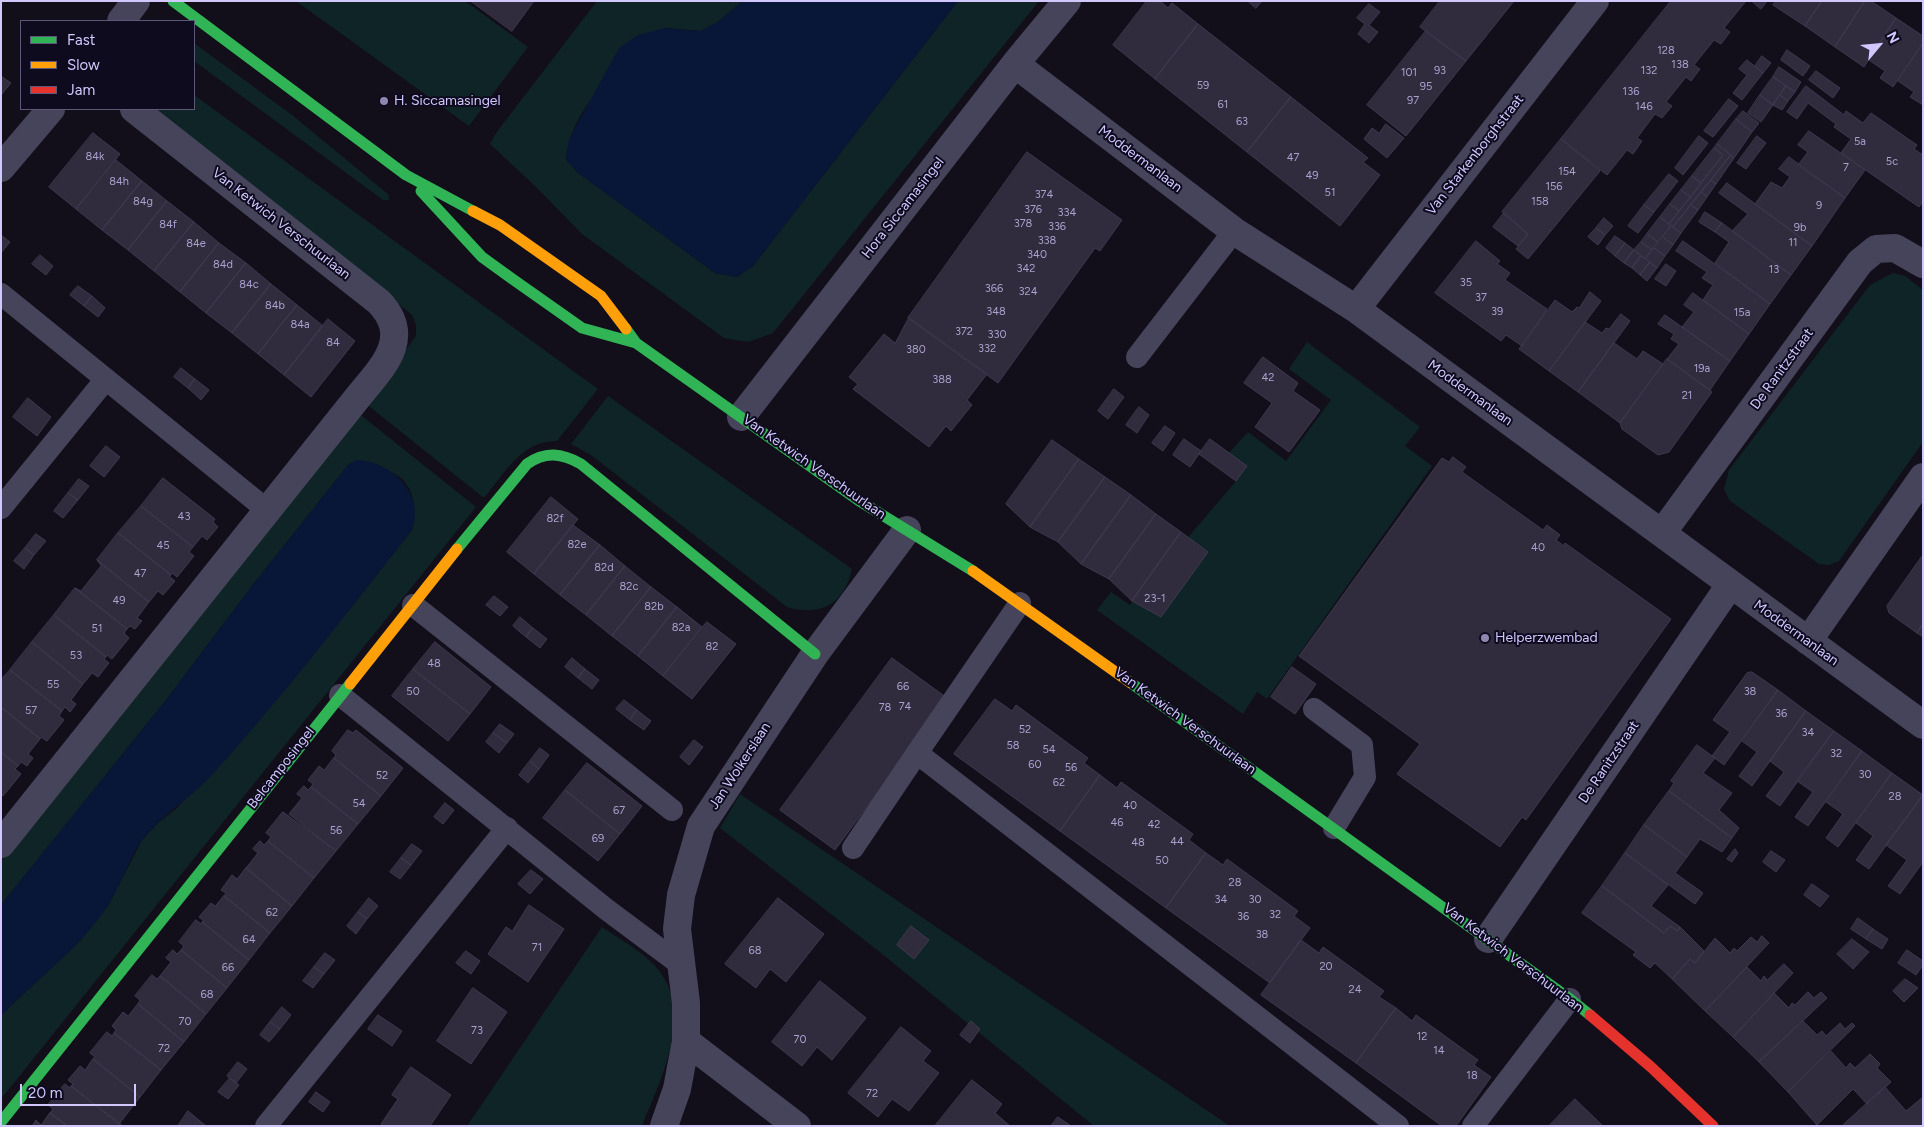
<!DOCTYPE html>
<html>
<head>
<meta charset="utf-8">
<style>
	body { margin:0 }
	#map { position:relative; width:1924px; height:1127px; overflow:hidden; background:#120f1a; font-family:Figtree,sans-serif }
	canvas { display:block }
	.frame { position:absolute; inset:0; border:2px solid #d1c8ff; pointer-events:none }
	.legend { position:absolute; left:20px; top:20px; width:175px; height:90px; box-sizing:border-box; background:#0f0b1e; border:1px solid #5d5778; margin:0; padding:6px 9px; list-style:none; font-size:15px; color:#d1c8ff }
	.legend li { display:flex; align-items:center; gap:10px; height:25px }
	.legend b { width:25px; border:1px solid #5d5778 }
	.north { position:absolute; left:1854px; top:20px; width:50px; height:50px; -webkit-text-stroke:4px #0f0b1e; paint-order:stroke; rotate:62deg; font-size:14px; font-weight:700; line-height:20px; text-align:center; color:#d1c8ff }
	.north::after { content:''; display:block; margin:auto; width:18px; height:22px; background:#d1c8ff; clip-path:polygon(50% 0,100% 100%,50% 72%,0 100%) }
	.scale { position:absolute; left:20px; top:1084px; width:116px; height:22px; box-sizing:border-box; border:2px solid #d1c8ff; border-top:0; padding-left:6px; font-size:15px; line-height:18px; white-space:nowrap; color:#d1c8ff; -webkit-text-stroke:4px #0f0b1e; paint-order:stroke }
</style>
</head>
<body>
<div id="map">
<canvas width="1924" height="1127"></canvas>
<div class="frame"></div>
<ul class="legend">
<li><b style="height:6px;background:#30b455"></b>Fast</li>
<li><b style="height:6px;background:#ff9f0a"></b>Slow</li>
<li><b style="height:6px;background:#e5322d"></b>Jam</li>
</ul>
<div class="north">N</div>
<div class="scale">20 m</div>
</div>
<script>
const c = document.querySelector('canvas').getContext('2d');
c.lineJoin = 'round';
function fill(path, color) {
  c.fillStyle = color;
  c.fill(path, 'evenodd');
}
function trace(path, color, width, dash) {
  c.strokeStyle = color;
  c.lineWidth = width;
  c.lineCap = dash ? 'butt' : 'round';
  c.setLineDash(dash || []);
  c.stroke(path);
}
function label(font, color, halo, rows, align = 'center') {
  c.font = font + ' Figtree,sans-serif';
  c.lineWidth = 4;
  c.setLineDash([]);
  c.textBaseline = 'middle';
  c.strokeStyle = halo;
  c.fillStyle = color;
  for (const [text, x, y, turn = 0] of rows) {
    c.save();
    c.translate(x, y);
    c.rotate((+turn || 0) * Math.PI / 180);
    c.textAlign = isNaN(turn) ? turn : align;
    if (halo) c.strokeText(text, 0, 0);
    c.fillText(text, 0, 0);
    c.restore();
  }
}
fill(new Path2D(`
	M296 1H465L528 47 469 126Z
	M597 1H743L718 22 701 31 665 28C624 66 574 99 566 159L577 172 715 273 737 277 753 266 958 1H1039L773 333 748 342 724 338 582 234 535 186 490 144 496 133Z
	M194 43 292 115 388 194 389 200H383L194 61Z
	M194 95 598 389 557 441C522 440 504 474 484 498L365 403 416 336V325L412 315 157 109H194Z
	M1893 273 1905 276 1923 290V442L1839 561 1829 565 1819 564 1730 501 1724 489 1729 470 1870 285Z
	M1307 342 1420 427 1405 446 1432 466 1267 699 1257 692 1243 714 1097 610 1111 592 1130 605 1237 480 1217 466 1248 432 1286 461 1331 400 1289 369Z
	M608 396 852 569C844 604 821 617 787 607L591 455 571 444Z
	M357 412 476 507 1 1099V1015L79 942 108 906 142 840 158 823 177 808 308 661 412 530C418 513 414 483 395 474 382 467 363 467 349 464L255 582 166 700 1 905V861Z
	M740 794 1230 1126H1094L881 953 720 828Z
	M602 927C620 939 640 950 655 966 696 1010 661 1079 642 1126H467Z`), '#0f2426');
fill(new Path2D(`
	M743 1H958L753 266 736 277 715 273 577 172 566 159 569 139 619 48 638 35 665 28 701 31 718 22Z
	M357 460C393 462 425 494 412 530 347 613 282 698 211 776 190 799 161 815 142 840 127 861 121 886 107 907 78 950 37 979 1 1015V905L166 700 255 582 349 464Z`), '#081637');
const building = new Path2D(`
	M471 1H534L512 31Z
	M1147 1H1160L1168 8 1172 3 1198 24 1155 79 1113 45Z
	M1248 1H1262L1256 8Z
	M1440 1H1514L1466 61 1420 27Z
	M1671 1H1746L1724 28 1730 32 1721 44 1714 40 1694 65 1700 69 1691 81 1686 77 1666 102 1672 106 1662 118 1655 114 1637 138 1642 141 1633 154 1627 150 1607 175 1561 139Z
	M1752 1H1767L1761 9Z
	M1776 1H1822L1805 26 1773 5Z
	M1822 1H1865L1835 47 1805 26Z
	M1865 1H1871L1896 18 1864 67 1835 47Z
	M1369 4 1380 12 1369 25 1378 32 1369 43 1358 34 1365 24 1357 18Z
	M1896 18 1923 36V43L1893 87 1880 78 1885 71 1869 60Z
	M1198 24 1291 97 1247 152 1155 79Z
	M1426 31 1466 61 1406 136 1367 105Z
	M1923 43V105L1910 97 1914 92 1898 81Z
	M1787 50 1810 66 1803 76 1781 60Z
	M1762 56 1771 63 1763 73 1755 66Z
	M1747 60 1763 73 1742 100 1733 93 1747 75 1739 69Z
	M1779 67 1801 82 1795 92 1773 77Z
	M1816 71 1840 88 1833 98 1809 80Z
	M1 76 11 83 1 95Z
	M1773 77 1786 86 1773 105 1760 95Z
	M1786 86 1795 92 1788 101 1780 95Z
	M1806 86 1844 115 1846 111 1863 123 1871 113 1917 145 1914 149 1923 155V202L1919 207 1841 153 1851 139 1834 127 1836 124 1808 103 1797 119 1787 112Z
	M1760 95 1773 105 1761 122 1748 113Z
	M1780 95 1788 101 1782 110 1773 105Z
	M1291 97 1368 158 1363 162 1380 175 1340 226 1247 152Z
	M1729 99 1738 106 1713 137 1704 131Z
	M1743 111 1759 123 1752 132 1736 119Z
	M1736 119 1752 132 1734 158 1717 144Z
	M1386 124 1404 138 1387 158 1364 139 1372 128 1379 133Z
	M1809 131 1865 170 1845 198 1798 165 1808 152 1798 145Z
	M93 133 120 154 76 209 49 187Z
	M1699 136 1708 143 1683 175 1675 168Z
	M1757 136 1766 143 1746 169 1737 163Z
	M1561 139 1600 171 1528 259 1516 249 1528 234 1502 212Z
	M1717 144 1731 155 1673 227 1669 224 1723 155 1714 148Z
	M1714 148 1723 155 1701 183 1692 176Z
	M1027 152 1122 220 1100 251 1095 248 998 383 908 318Z
	M1731 155 1734 158 1716 184 1711 180Z
	M1789 157 1845 198 1812 246 1755 204 1771 182 1782 188 1790 177 1779 169Z
	M116 160 142 181 102 230 76 209Z
	M1669 174 1678 181 1654 212 1644 205Z
	M1692 176 1701 183 1691 197 1681 190Z
	M1711 180 1716 184 1707 197 1701 192Z
	M142 181 167 201 128 250 102 230Z
	M1727 183 1812 246 1791 275 1732 231 1748 214 1719 193Z
	M1681 190 1691 197 1679 211 1670 204Z
	M1701 192 1707 197 1698 210 1691 205Z
	M167 201 194 222 154 271 128 250Z
	M1670 204 1679 211 1669 224 1660 217Z
	M1644 205 1654 212 1638 233 1628 226Z
	M1691 205 1698 210 1681 233 1673 227Z
	M1705 212 1722 223 1715 232 1699 222Z
	M1504 213 1528 234 1518 246 1493 227Z
	M1660 217 1671 226 1658 242 1647 234Z
	M1604 218 1613 226 1605 235 1596 228Z
	M194 222 219 243 180 292 154 271Z
	M1722 223 1791 275 1770 304 1715 263 1729 242 1715 232Z
	M1671 226 1681 233 1673 245 1663 237Z
	M1596 228 1605 235 1598 245 1588 237Z
	M1647 234 1658 242 1652 250 1641 242Z
	M1 235 10 242 1 253Z
	M1615 236 1625 243 1615 256 1606 248Z
	M1663 237 1673 245 1665 256 1654 248Z
	M1476 241 1500 261 1497 264 1510 273 1505 280 1547 309 1522 346 1506 335 1501 341 1435 293Z
	M1683 241 1770 304 1749 334 1703 300 1713 285 1702 278 1707 272 1676 251Z
	M1641 242 1652 250 1645 259 1634 250Z
	M219 243 246 263 206 313 180 292Z
	M1625 243 1634 250 1624 263 1615 256Z
	M1654 248 1665 256 1657 268 1645 259Z
	M1634 250 1641 256 1632 268 1624 263Z
	M40 255 53 266 46 275 32 264Z
	M1641 256 1650 262 1640 275 1632 268Z
	M1650 262 1657 268 1647 281 1640 275Z
	M246 263 271 284 232 333 206 313Z
	M1666 264 1676 271 1666 286 1655 279Z
	M271 284 297 305 258 354 232 333Z
	M78 286 92 296 84 306 70 295Z
	M1590 292 1601 301 1549 371 1519 349 1555 300 1572 312 1577 307 1579 308Z
	M1693 293 1749 334 1730 361 1682 327 1694 312 1684 305Z
	M92 296 105 308 98 317 84 306Z
	M297 305 323 326 284 375 258 354Z
	M1621 314 1630 321 1578 392 1549 371 1585 322 1602 333 1606 328 1609 329Z
	M1665 315 1730 361 1710 390 1667 359 1679 344 1671 339 1674 334 1658 324Z
	M909 318 987 374 967 400 972 405 951 431 946 426 929 447 853 389 858 384 849 377 884 334 895 343Z
	M328 319 355 341 311 397 284 375Z
	M1614 343 1637 359 1643 351 1663 364 1620 423 1578 392Z
	M1263 357 1298 383 1293 391 1320 410 1289 452 1255 427 1272 403 1244 383Z
	M1667 359 1712 392 1669 452 1658 455 1622 429 1620 423Z
	M181 368 195 379 188 388 174 377Z
	M195 379 209 390 201 400 188 388Z
	M1114 389 1124 397 1108 419 1098 411Z
	M28 398 51 417 37 436 13 417Z
	M1139 407 1149 415 1137 433 1126 425Z
	M1165 426 1175 433 1163 451 1152 443Z
	M1184 439 1201 451 1190 467 1173 455Z
	M1210 439 1247 466 1236 481 1199 454Z
	M1052 440 1079 459 1030 527 1006 504Z
	M106 446 120 457 104 477 90 466Z
	M1453 457 1466 467 1462 472 1543 530 1547 525 1560 535 1556 540 1564 546 1565 543 1671 619 1526 820 1522 817 1500 847 1397 774 1420 744 1299 656 1442 458 1449 462Z
	M1079 459 1105 477 1058 542 1030 527Z
	M1105 477 1131 495 1081 564 1058 542Z
	M163 478 215 519 213 522 218 527 207 540 202 536 193 547 141 506Z
	M79 479 89 486 78 500 68 493Z
	M68 493 78 500 63 518 54 511Z
	M1131 495 1156 514 1109 579 1081 564Z
	M551 497 578 519 534 574 507 552Z
	M141 506 193 547 189 552 194 556 177 577 172 573 171 575 118 533Z
	M1156 514 1181 532 1132 601 1109 579Z
	M573 525 600 545 560 595 534 574Z
	M1181 532 1208 552 1161 617 1132 601Z
	M118 533 171 575 169 576 175 581 163 595 158 591 149 602 97 560Z
	M36 534 46 541 34 555 25 548Z
	M600 545 625 566 586 615 560 595Z
	M25 548 34 555 24 569 14 561Z
	M1923 555V624L1917 633 1889 613 1887 606Z
	M97 560 149 602 137 618 142 621 135 629 130 626 127 629 75 588 81 591 101 566Z
	M625 566 651 587 612 636 586 615Z
	M651 587 677 607 638 656 612 636Z
	M75 588 127 629 124 633 129 638 112 659 107 655 106 657 54 615Z
	M494 596 508 607 500 616 486 605Z
	M677 607 702 627 663 676 638 656Z
	M54 615 106 657 104 659 109 663 98 677 92 673 83 684 32 642Z
	M520 617 533 628 526 637 513 626Z
	M707 622 736 644 692 699 663 676Z
	M1923 624V637L1917 633Z
	M533 628 547 639 540 648 526 637Z
	M32 642 83 684 71 700 76 704 70 712 65 707 62 711 10 670Z
	M435 642 491 687 470 714 413 669Z
	M572 658 585 669 578 678 565 667Z
	M892 658 947 698 835 850 780 810Z
	M1292 667 1316 684 1295 714 1271 697Z
	M413 669 470 714 448 741 392 696Z
	M585 669 599 680 592 689 578 678Z
	M10 670 62 711 59 716 64 720 47 741 41 737 40 739 1 707V680Z
	M1752 672 1778 690 1724 765 1712 756 1730 732 1713 720 1747 673Z
	M1778 690 1806 711 1752 786 1739 776 1757 752 1742 741Z
	M995 699 1012 711 1016 705 1088 758 1084 763 1100 775 1060 831 954 754Z
	M624 700 637 710 630 720 616 709Z
	M1 707 40 739 28 754 33 758 27 766 21 762 18 766 1 752Z
	M637 710 651 721 644 730 630 720Z
	M1806 711 1834 731 1780 806 1766 796 1784 772 1770 761Z
	M500 724 514 734 507 743 493 733Z
	M348 730 353 733 356 730 403 768 381 796 334 758 336 755 332 751Z
	M1834 731 1862 751 1808 826 1795 817 1813 792 1797 781Z
	M493 733 507 743 499 753 486 742Z
	M694 740 703 747 689 765 680 757Z
	M1697 745 1715 758 1703 773 1732 793 1719 810 1739 828 1732 838 1669 791 1674 783 1671 781Z
	M540 748 549 755 539 769 530 761Z
	M1862 751 1892 773 1838 847 1826 838 1843 814 1826 802Z
	M1 752 18 766 15 769 21 774 3 796 1 794Z
	M334 758 381 796 358 824 311 787 313 784 308 780 319 766 324 770Z
	M530 761 539 769 528 783 519 775Z
	M587 763 642 806 620 834 565 790Z
	M1892 773 1923 795 1869 869 1856 860 1873 836 1856 823Z
	M1100 775 1117 788 1121 782 1193 834 1189 840 1206 853 1166 908 1060 831Z
	M304 786 308 790 311 787 358 824 336 851 289 814 302 798 297 794Z
	M565 790 620 834 598 861 543 818Z
	M1669 791 1732 838 1722 852 1700 839 1687 857 1644 825Z
	M1923 795V862L1900 894 1888 886 1907 860 1886 845Z
	M445 803 454 810 443 824 434 817Z
	M283 812 336 851 314 878 268 841 271 837 266 833Z
	M1644 825 1687 857 1675 873 1703 893 1695 904 1625 853Z
	M260 841 264 845 268 841 314 878 292 906 246 868 258 853 253 849Z
	M412 844 422 851 411 865 401 858Z
	M1735 849 1738 853 1732 862 1727 859Z
	M1771 851 1785 860 1776 872 1763 862Z
	M1206 853 1223 865 1227 859 1298 911 1294 916 1310 928 1270 983 1166 908Z
	M1625 853 1668 885 1651 906 1680 927 1678 931 1670 926 1664 933 1602 886Z
	M401 858 411 865 400 879 390 872Z
	M246 868 292 906 270 933 224 896 226 893 221 890 232 875 237 879Z
	M531 870 543 879 530 894 518 884Z
	M1812 884 1829 896 1820 907 1804 895Z
	M1602 886 1664 933 1670 926 1678 931 1680 927 1704 951 1695 963 1690 959 1672 979 1655 963 1650 968 1633 955 1636 952 1582 913Z
	M224 896 270 933 249 960 202 922 204 921 199 917 211 903 215 906Z
	M369 898 378 906 367 919 358 912Z
	M778 898 824 934 786 982 770 969 756 988 725 964Z
	M529 905 564 929 528 982 488 954 506 927 512 931Z
	M358 912 367 919 356 934 347 926Z
	M1858 918 1873 929 1866 939 1851 929Z
	M196 920 201 924 202 922 249 960 227 988 181 950 184 946 179 942Z
	M911 926 929 940 914 959 897 945Z
	M1873 929 1888 939 1882 949 1866 939Z
	M1762 936 1769 943 1705 1011 1672 979 1690 959 1695 963 1715 938 1730 953 1734 948 1737 951 1751 937 1757 942Z
	M1852 939 1869 952 1853 969 1837 954Z
	M1301 940 1319 953 1323 947 1384 991 1379 997 1396 1008 1356 1063 1261 995Z
	M173 950 177 954 181 950 227 988 206 1014 160 976 171 962 166 958Z
	M1907 950 1923 961V965L1916 975 1898 963Z
	M466 951 480 961 471 974 456 963Z
	M325 953 335 960 324 974 314 967Z
	M1784 964 1793 973 1733 1037 1705 1011 1747 967 1761 981 1764 976 1767 980Z
	M314 967 324 974 313 988 303 981Z
	M152 975 157 979 160 976 206 1014 184 1042 138 1004 140 1000 135 996Z
	M1905 979 1918 988 1904 1002 1893 991Z
	M820 981 866 1018 832 1060 817 1047 802 1066 772 1042Z
	M473 988 507 1012 471 1064 437 1041Z
	M1808 992 1814 998 1821 992 1827 998 1759 1062 1733 1037 1774 993 1789 1008 1792 1003 1795 1005Z
	M138 1004 184 1042 161 1070 114 1033 116 1030 112 1026 123 1012 128 1016Z
	M282 1007 291 1015 280 1029 270 1022Z
	M1396 1008 1412 1021 1416 1015 1478 1060 1474 1065 1491 1077 1456 1126H1442L1356 1063Z
	M378 1015 402 1031 392 1046 368 1029Z
	M971 1021 980 1029 970 1043 960 1035Z
	M1803 1021 1817 1035 1822 1031 1826 1036 1840 1023 1845 1029 1852 1023 1855 1026 1788 1092 1759 1062Z
	M270 1022 280 1029 269 1042 260 1035Z
	M901 1027 931 1051 923 1061 939 1073 909 1111 892 1099 878 1117 848 1093Z
	M107 1032 112 1036 114 1033 161 1070 140 1097 93 1059 95 1057 90 1053Z
	M1831 1051 1846 1068 1850 1063 1855 1068 1870 1054 1880 1064 1877 1068 1891 1082 1867 1104 1853 1089 1817 1125 1788 1092Z
	M93 1059 140 1097 119 1124 71 1086 73 1084 68 1080 80 1066 85 1070Z
	M238 1062 247 1069 236 1083 227 1076Z
	M411 1067 451 1095 430 1126H383L381 1124 398 1099 392 1095Z
	M230 1078 239 1085 228 1099 218 1092Z
	M972 1080 1002 1104 995 1113 1010 1126H935Z
	M65 1084 70 1088 71 1086 123 1126H67L50 1113 53 1109 48 1105Z
	M1885 1087 1906 1111 1923 1097V1126H1842Z
	M316 1092 330 1102 323 1112 309 1102Z
	M1575 1099 1603 1126H1549Z
	M188 1111 206 1126H178Z
	M50 1113 67 1126H32L36 1120 41 1125Z
	M1058 1117 1071 1126H1051Z`);
fill(building, '#302c3d');
trace(building, '#3e394f', 1);
trace(new Path2D(`
	M1 294 267 510
	M1137 357 1234 231
	M1 508 106 379
	M1020 603 917 753 1398 1126
	M413 605 672 810
	M340 695 606 909 681 965
	M1314 709 1362 745 1365 777 1334 828
	M853 848 917 753
	M266 1126 507 828
	M1473 1126 1570 999`), '#46445b', 22);
trace(new Path2D(`
	M121 21 136 1
	M1015 64 1234 231 1356 309 1923 725
	M1 168 51 109
	M1356 309 1595 1
	M741 417 1015 64 1067 1
	M1662 533 1860 262 1876 249 1895 248 1923 264
	M1808 641 1923 477
	M1 844 354 402C379 370 415 340 379 302L134 109
	M1488 939 1730 585
	M686 1041 797 1126
	M664 1126 677 1089 686 1041V1003L677 929 681 895 701 826 815 654 907 530`), '#46445b', 28);
trace(new Path2D(`
	M173 1 406 175 473 211
	M421 191 482 257 511 278 582 328 636 343
	M626 329 636 343 858 500 973 571
	M457 549 527 464C545 451 562 453 581 464L815 654
	M1131 683 1570 999 1590 1015
	M1 1122 350 684`), '#30b455', 11);
trace(new Path2D(`
	M473 211 500 225 601 296 626 329
	M973 571 1131 683
	M350 684 457 549`), '#ff9f0a', 11);
trace(new Path2D(`
	M1590 1015 1651 1067 1713 1126`), '#e5322d', 11);
for (const [x, y, r, color] of [
	[384,101,5,"#8e87af"],
	[1485,638,5,"#8e87af"]
]) {
  const dot = new Path2D();
  dot.arc(x, y, r, 0, 2 * Math.PI);
  c.fillStyle = color;
  c.fill(dot);
  trace(dot, '#0f0b1e', 2);
}
label('11px', '#a9a1ce', null, [
	["128",1666,51],
	["138",1680,65],
	["93",1440,71],
	["132",1649,71],
	["101",1409,73],
	["59",1203,86],
	["95",1426,87],
	["136",1631,92],
	["97",1413,101],
	["61",1223,105],
	["146",1644,107],
	["63",1242,122],
	["5a",1860,142],
	["84k",95,157],
	["47",1293,158],
	["5c",1892,162],
	["7",1846,168],
	["154",1567,172],
	["49",1312,176],
	["84h",119,182],
	["156",1554,187],
	["51",1330,193],
	["374",1044,195],
	["84g",143,202],
	["158",1540,202],
	["9",1819,206],
	["376",1033,210],
	["334",1067,213],
	["378",1023,224],
	["84f",168,225],
	["336",1057,227],
	["9b",1800,228],
	["338",1047,241],
	["11",1793,243],
	["84e",196,244],
	["340",1037,255],
	["84d",223,265],
	["342",1026,269],
	["13",1774,270],
	["35",1466,283],
	["84c",249,285],
	["366",994,289],
	["324",1028,292],
	["37",1481,298],
	["84b",275,306],
	["348",996,312],
	["39",1497,312],
	["15a",1742,313],
	["84a",300,325],
	["372",964,332],
	["330",997,335],
	["84",333,343],
	["332",987,349],
	["380",916,350],
	["19a",1702,369],
	["42",1268,378],
	["388",942,380],
	["21",1687,396],
	["43",184,517],
	["82f",555,519],
	["82e",577,545],
	["45",163,546],
	["40",1538,548],
	["82d",604,568],
	["47",140,574],
	["82c",629,587],
	["23-1",1155,599],
	["49",119,601],
	["82b",654,607],
	["82a",681,628],
	["51",97,629],
	["82",712,647],
	["53",76,656],
	["48",434,664],
	["55",53,685],
	["66",903,687],
	["50",413,692],
	["38",1750,692],
	["74",905,707],
	["78",885,708],
	["57",31,711],
	["36",1781,714],
	["52",1025,730],
	["34",1808,733],
	["58",1013,746],
	["54",1049,750],
	["32",1836,754],
	["60",1035,765],
	["56",1071,768],
	["30",1865,775],
	["52",382,776],
	["62",1059,783],
	["28",1895,797],
	["54",359,804],
	["40",1130,806],
	["67",619,811],
	["46",1117,823],
	["42",1154,825],
	["56",336,831],
	["69",598,839],
	["44",1177,842],
	["48",1138,843],
	["50",1162,861],
	["28",1235,883],
	["34",1221,900],
	["30",1255,900],
	["62",272,913],
	["32",1275,915],
	["36",1243,917],
	["38",1262,935],
	["64",249,940],
	["71",537,948],
	["68",755,951],
	["20",1326,967],
	["66",228,968],
	["24",1355,990],
	["68",207,995],
	["70",185,1022],
	["73",477,1031],
	["12",1422,1037],
	["70",800,1040],
	["72",164,1049],
	["14",1439,1051],
	["18",1472,1076],
	["72",872,1094]
]);
label('14px', '#d1c8ff', '#0f0b1e', [
	["H. Siccamasingel",394,101],
	["Helperzwembad",1495,638]
], 'left');
label('14px', '#d1c8ff', '#0f0b1e', [
	["Van Starkenborghstraat",1475,155,-52],
	["Moddermanlaan",1140,159,37],
	["Hora Siccamasingel",903,208,-52],
	["Van Ketwich Verschuurlaan",281,224,38],
	["De Ranitzstraat",1782,369,-54],
	["Moddermanlaan",1470,393,36],
	["Van Ketwich Verschuurlaan",814,467,35],
	["Moddermanlaan",1796,633,36],
	["Van Ketwich Verschuurlaan",1185,721,36],
	["De Ranitzstraat",1609,762,-56],
	["Jan Wolkerslaan",740,766,-57],
	["Belcamposingel",281,768,-52],
	["Van Ketwich Verschuurlaan",1513,958,37]
]);
</script>
</body>
</html>
